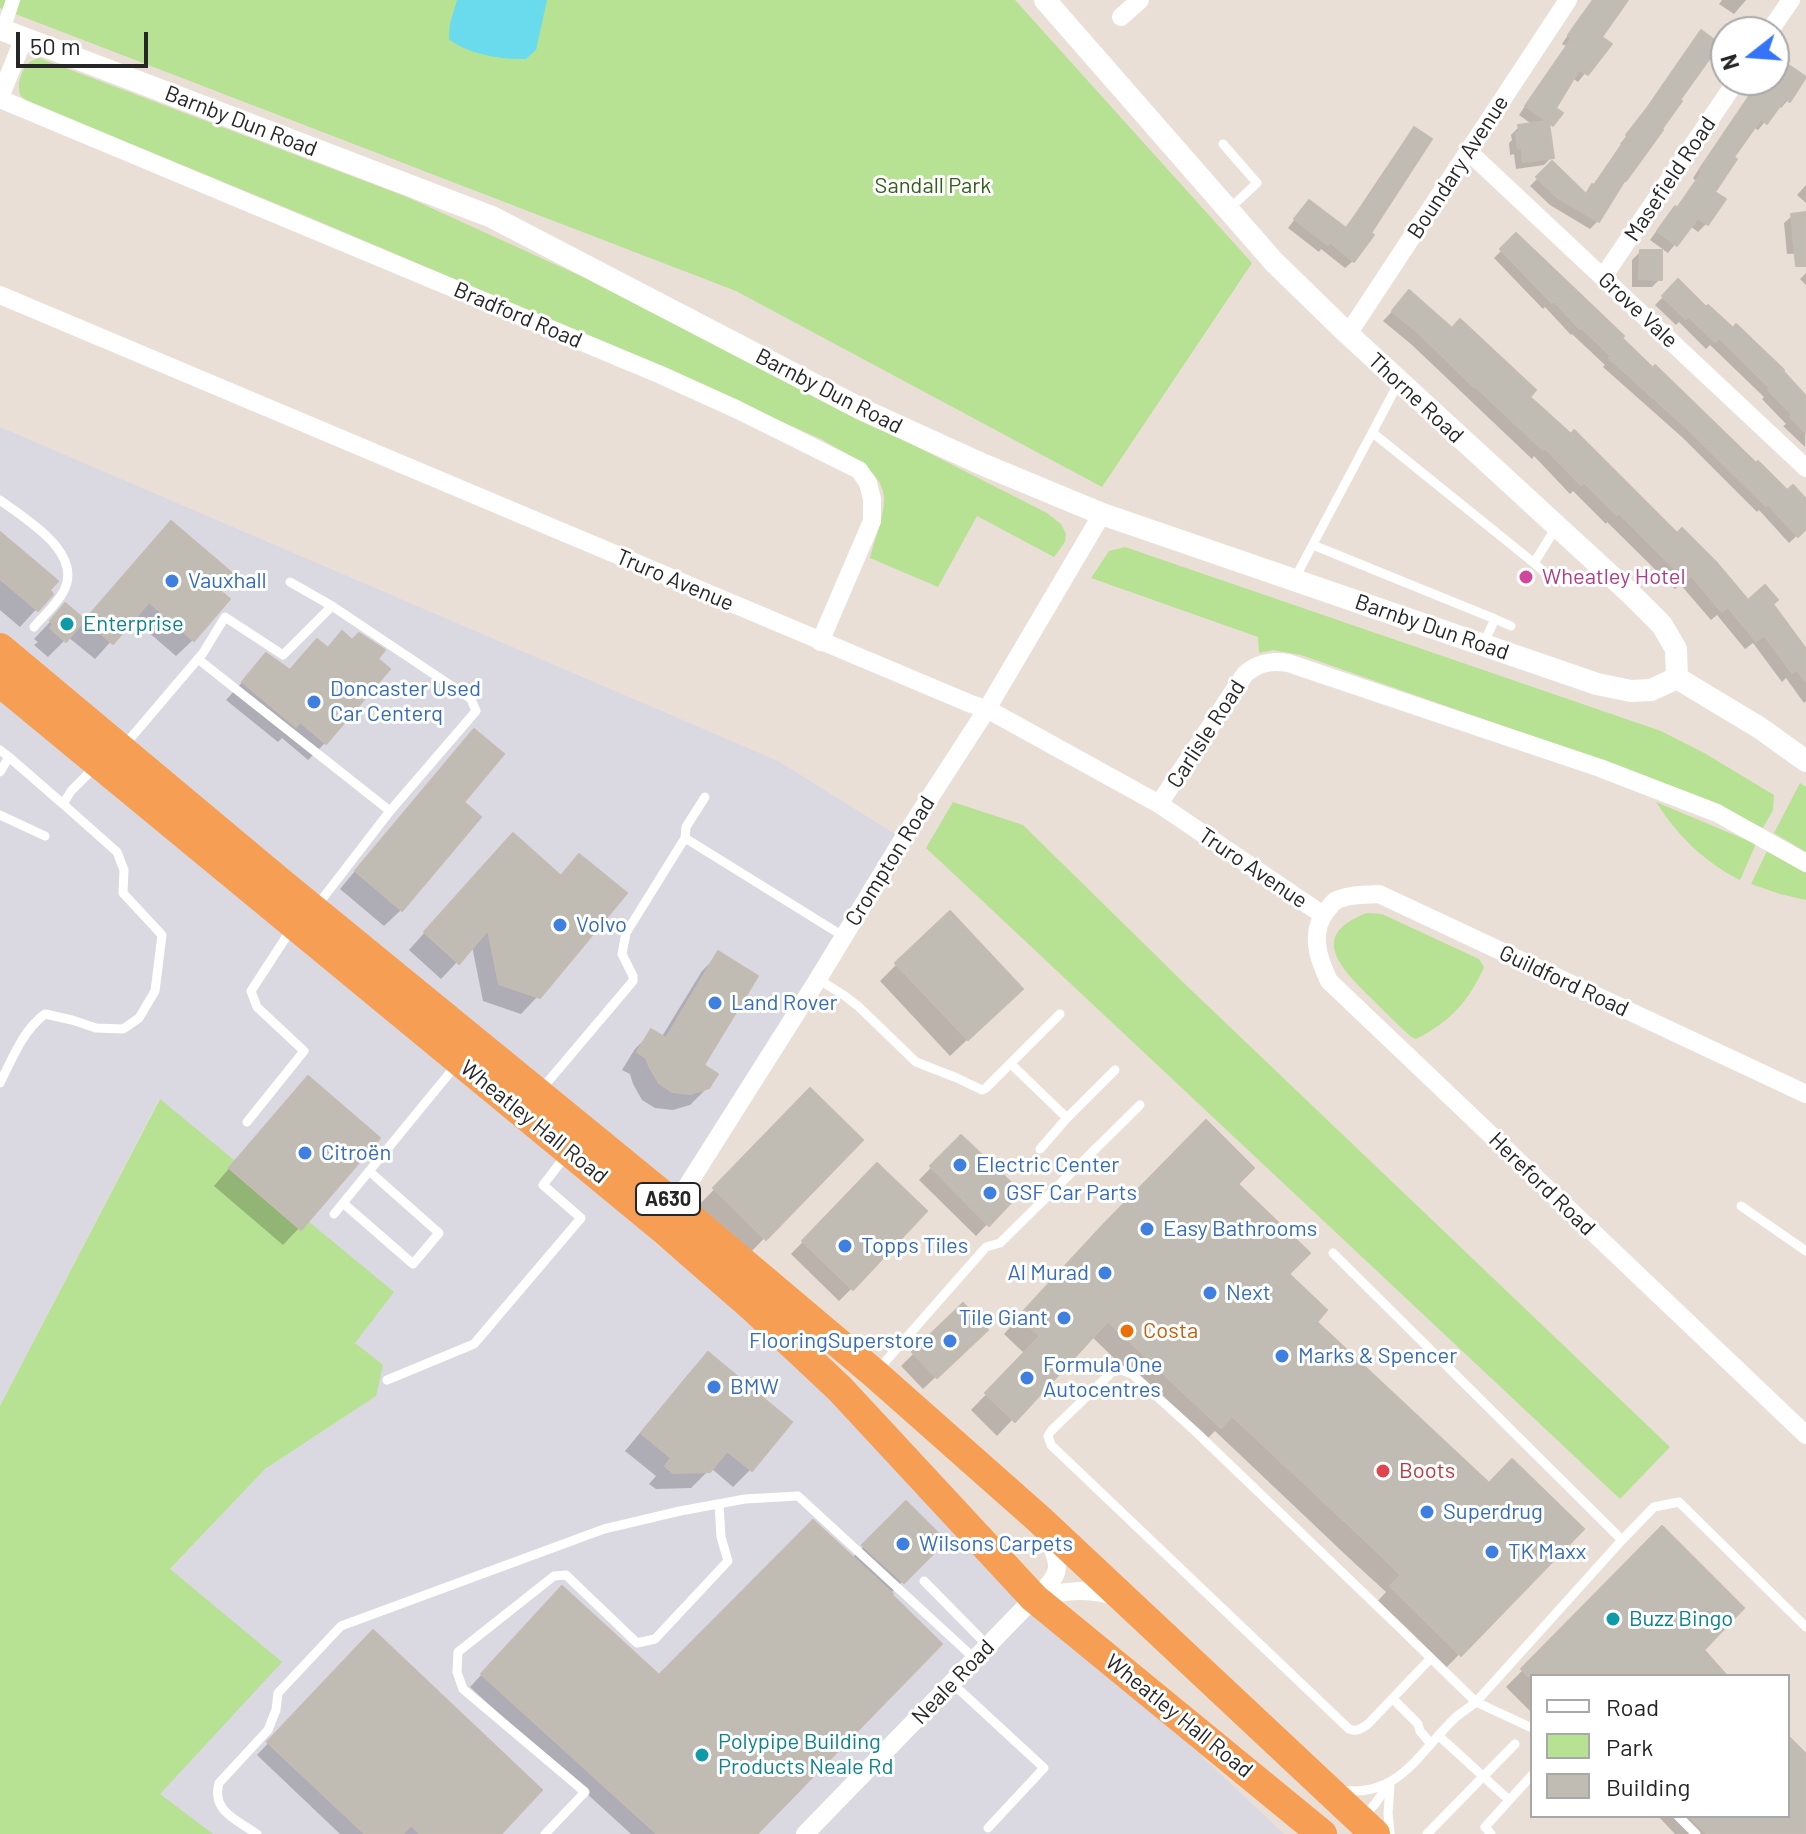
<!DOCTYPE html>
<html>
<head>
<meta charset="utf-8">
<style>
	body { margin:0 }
	#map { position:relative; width:1806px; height:1834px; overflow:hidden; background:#eadfd7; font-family:Barlow,sans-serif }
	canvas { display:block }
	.legend { position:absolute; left:1530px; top:1674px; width:260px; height:144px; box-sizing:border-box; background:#fff; border:2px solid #a8a8a8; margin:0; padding:10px 14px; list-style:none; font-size:24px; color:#262626 }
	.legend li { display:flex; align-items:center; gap:16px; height:40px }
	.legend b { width:40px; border:2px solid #a8a8a8 }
	.north { position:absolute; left:1710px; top:16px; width:80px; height:80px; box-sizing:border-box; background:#fff; border:2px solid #a8a8a8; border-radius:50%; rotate:253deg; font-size:22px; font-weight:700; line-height:32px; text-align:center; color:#262626 }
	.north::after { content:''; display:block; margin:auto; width:28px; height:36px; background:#3573f9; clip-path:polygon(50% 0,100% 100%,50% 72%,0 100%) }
	.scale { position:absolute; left:16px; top:32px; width:132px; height:36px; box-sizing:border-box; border:4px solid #262626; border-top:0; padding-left:10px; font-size:24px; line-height:28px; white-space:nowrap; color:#262626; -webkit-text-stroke:6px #fff; paint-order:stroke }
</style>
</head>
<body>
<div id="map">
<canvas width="1806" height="1834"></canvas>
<ul class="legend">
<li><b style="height:10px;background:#fff"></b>Road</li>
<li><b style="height:22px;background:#b7e193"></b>Park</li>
<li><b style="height:22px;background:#c0bbb3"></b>Building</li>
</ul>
<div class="north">N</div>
<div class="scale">50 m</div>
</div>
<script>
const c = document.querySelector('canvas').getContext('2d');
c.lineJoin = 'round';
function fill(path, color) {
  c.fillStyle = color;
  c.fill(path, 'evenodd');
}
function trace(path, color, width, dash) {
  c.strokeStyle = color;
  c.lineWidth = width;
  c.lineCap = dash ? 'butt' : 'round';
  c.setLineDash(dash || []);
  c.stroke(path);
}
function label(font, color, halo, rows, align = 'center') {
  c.font = font + ' Barlow,sans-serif';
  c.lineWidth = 6;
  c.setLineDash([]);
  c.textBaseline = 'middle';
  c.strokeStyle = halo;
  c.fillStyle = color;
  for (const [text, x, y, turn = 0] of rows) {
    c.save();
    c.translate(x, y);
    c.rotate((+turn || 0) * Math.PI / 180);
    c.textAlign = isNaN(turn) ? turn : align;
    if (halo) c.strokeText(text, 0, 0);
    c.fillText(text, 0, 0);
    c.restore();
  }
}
fill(new Path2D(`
	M0 427 778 761 903 839 670 1217 653 1242 751 1318 1034 1598 1284 1834H213L159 1794 170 1570 265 1469 376 1396 355 1343 159 1099 0 1406Z`), '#dad8e1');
fill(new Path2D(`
	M0 0H1015L1252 263 1102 487 736 291 0 8Z
	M39 58 407 197 585 278 1047 513 1061 524 1066 534 1065 542 1054 557 977 516 938 587 870 558C874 541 885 514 884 497 882 468 842 452 821 439L574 330 311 218 33 104C30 103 24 99 22 97 15 89 21 71 27 65 31 60 34 60 39 58Z
	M1125 547 1661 731 1706 754 1774 795 1773 810 1763 828 1709 801 1631 771 1301 655 1273 650 1259 653 1258 637 1091 578 1109 551Z
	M1800 783 1806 787V852L1774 833Z
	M953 802 1023 825 1188 987 1670 1447 1620 1499 926 848Z
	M1656 802 1756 844 1740 880C1704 862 1677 835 1656 802Z
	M1767 851 1806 873V900L1780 894 1751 884Z
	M1367 913 1382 914 1479 959 1484 967C1469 1001 1450 1022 1416 1039L1411 1037C1397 1024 1383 1010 1370 997 1340 967 1308 935 1367 913Z
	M160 1099 394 1292 355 1343 383 1365 376 1396 265 1469 170 1569 282 1662 160 1794 213 1834H0V1406Z`), '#b7e193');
fill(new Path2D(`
	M457 0H547L536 50 526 59C504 60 466 54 449 39L450 24Z`), '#69dbed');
fill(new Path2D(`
	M1595 0H1625L1599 38 1609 44 1578 82 1572 78 1554 108 1551 124 1548 128 1552 157 1544 165 1516 169 1514 154 1510 155 1509 143 1512 140 1511 135 1519 127 1533 125 1519 115 1566 46 1562 44 1582 14Z
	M1722 0H1746L1734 14 1719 4Z
	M1701 33 1678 100 1618 186 1598 221 1590 229 1550 205 1530 186 1552 164 1585 194 1593 186 1621 144H1620L1640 119 1693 41Z
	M1774 58 1788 100 1781 108 1778 106 1758 130 1753 127 1712 192 1723 200 1706 224 1698 232 1690 226 1668 253 1650 240 1667 217 1676 209 1696 181 1693 178 1753 90 1751 88 1757 80H1774Z
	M1414 130 1353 261 1345 268 1321 249 1319 252 1288 228 1302 210 1345 229 1406 138Z
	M1806 185V203L1797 195Z
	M1806 214V253L1787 254 1784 223 1792 216Z
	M1516 236 1619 338 1787 493 1806 502V527L1789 543 1759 510 1757 512 1683 438 1603 367 1605 365 1572 334 1571 335 1545 307 1543 309 1494 258Z
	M1640 252 1660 279 1652 287H1632V260Z
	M1806 273V285L1800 279Z
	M1678 282 1806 402 1805 447 1783 426 1786 424 1762 399 1764 397 1710 345 1706 349 1679 322 1676 325 1655 305Z
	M1400 303 1527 397 1747 603 1770 604 1806 653V701L1804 703 1786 678 1782 682 1753 643 1745 649 1717 615 1711 620 1680 584 1675 589 1607 522 1606 524 1573 491 1570 494 1534 456 1532 459 1412 345 1383 321Z
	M171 523 216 590 193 640 176 656 132 618 95 659 68 637 48 657 34 645 38 642 34 639 65 606 83 622Z
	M0 535 50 594 20 627 0 610Z
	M342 634 387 669 325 743 308 760 282 738 278 742 226 700 266 656 289 672 326 650Z
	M474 732 461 803 401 910 384 926 340 889 458 748Z
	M496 852 559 877 580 856 538 996 521 1014 483 1001 472 946 441 979 409 950Z
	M719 954 701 1066 708 1087 690 1105 673 1110 655 1108 642 1100 633 1084 630 1074 622 1070 635 1049 652 1032 661 1038 702 971Z
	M897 964 1004 1005 950 1056 880 981Z
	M810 1091 860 1140 748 1255 698 1206Z
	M292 1095 299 1228 283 1245 214 1186Z
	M961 1137 1018 1192 976 1236 919 1180Z
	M877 1166 852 1288 839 1301 791 1254Z
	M1236 1184 1314 1322 1489 1486 1581 1529 1444 1670 1375 1604 1386 1592 1349 1558 1215 1431 1203 1443 1091 1336 997 1436 971 1410 1025 1354 1004 1334 1086 1245Z
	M962 1306 985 1330 923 1389 901 1366Z
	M708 1355 789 1422 750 1470 733 1487 711 1468 691 1488 656 1489 649 1484 656 1476 625 1451 691 1371Z
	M906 1504 943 1541 889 1595 754 1834H631L470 1687 550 1601 659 1678 852 1558Z
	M1662 1529 1702 1650 1724 1676H1532V1713L1506 1687Z
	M361 1645 498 1834H340L257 1755Z
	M1788 1739 1806 1757V1834H1675L1658 1816H1788Z`), '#0003');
const building = new Path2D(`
	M1593 0H1628L1602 37 1612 44 1588 75 1579 70 1556 108 1563 113 1553 126 1549 123 1554 158 1523 162 1522 147 1518 148 1516 133H1520L1518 125 1547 121 1525 106 1572 38 1568 35Z
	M1701 30 1720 44 1680 100 1682 101 1662 129 1663 130 1626 181 1625 180 1599 222 1558 198 1536 177 1552 161 1586 194 1592 184 1594 185 1628 136 1626 135 1647 108Z
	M1774 55 1806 77 1790 102 1785 99 1767 124 1761 119 1734 157 1737 159 1715 192 1726 199 1708 225 1698 218 1677 246 1657 231 1675 206 1677 208 1702 172 1699 170 1760 80H1774Z
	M1414 127 1432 139 1371 233 1374 235 1354 262 1330 242 1328 245 1294 219 1309 200 1346 228 1375 188Z
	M1806 212V266H1796L1791 214Z
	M1516 233 1624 336 1622 338 1653 368 1655 365 1756 463 1758 461 1787 490 1793 485 1806 499V529L1798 537 1768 504 1766 506 1690 431 1609 358 1611 356 1581 327 1580 329 1554 301 1552 303 1500 249Z
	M1640 250H1662V280L1639 279Z
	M1678 279 1706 307 1708 305 1733 328 1736 324 1784 370 1783 371 1806 396V433L1790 417 1792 414 1768 390 1770 388 1719 338 1715 342 1688 316 1686 319 1662 296Z
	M1409 290 1452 328 1460 319 1536 390 1530 397 1571 434 1574 430 1677 533 1682 528 1716 562 1748 600 1765 585 1778 600 1773 604 1806 649V682L1797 670 1792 673 1764 635 1756 641 1728 607 1722 612 1691 575 1686 580 1619 513 1617 515 1584 482 1581 485 1545 448 1543 450 1475 386 1474 387 1422 336 1392 311Z
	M171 521 232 573 219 590 230 599 194 641 149 602 113 644 85 620Z
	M0 532 58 581 50 590 53 594 38 611 0 579Z
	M65 603 85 620 66 642 50 628 53 624 50 621Z
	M342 631 352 640 359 633 385 650 378 659 390 669 326 744 300 722 296 727 242 682 266 653 290 670 317 639 328 648Z
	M474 729 504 754 464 802 481 817 402 911 355 871Z
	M513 833 561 876 579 854 627 893 540 998 499 984 488 930 459 964 424 932Z
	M950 911 1023 989 968 1040 895 963Z
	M718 951 758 976 704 1065 718 1074 709 1088 691 1094 672 1092 659 1083 649 1066 646 1058 637 1052 651 1029 666 1038Z
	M308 1076 380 1138 301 1230 229 1168Z
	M810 1088 863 1140 766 1240 713 1188Z
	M1206 1120 1254 1168 1238 1184 1310 1253 1289 1274 1327 1310 1317 1322 1489 1483 1512 1459 1584 1529 1461 1656 1390 1586 1401 1575 1366 1541 1232 1416 1221 1428 1108 1321 1015 1422 985 1393 1040 1336 1018 1317 1102 1226Z
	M961 1135 1021 1192 989 1226 930 1166Z
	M877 1163 927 1211 853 1290 802 1241Z
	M963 1303 988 1330 937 1378 912 1352Z
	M708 1352 792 1422 752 1471 727 1451 710 1472 673 1473 665 1466 671 1458 641 1433Z
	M906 1501 946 1541 904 1583 862 1545Z
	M813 1520 893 1594 892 1595 942 1644 757 1834H657L481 1674 562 1586 659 1675Z
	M1662 1526 1744 1608 1704 1650 1727 1676H1528L1521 1669Z
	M373 1630 542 1790 501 1834H420L411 1825 403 1834H365L267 1742Z
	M1788 1736 1806 1754V1834H1707L1689 1816H1788Z`);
fill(building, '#c0bbb3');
trace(building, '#c4bbb2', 2);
trace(new Path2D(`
	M1223 144 1257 183 1228 210
	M1373 433 1534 563 1557 526
	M0 500C26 520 87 554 62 594 55 606 43 616 34 627
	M1313 545 1495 619 1483 645
	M1534 563 1545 573
	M1294 580 1399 382
	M290 582 332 606 471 699 476 711 390 811 316 907
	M1495 619 1511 626
	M198 659 390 811
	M123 747 203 653 225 617 283 655 332 606
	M0 750 9 757 0 772
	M9 757 63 804
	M705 797 686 827 685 838 843 936
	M0 815 45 836
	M818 979 845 996 859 1007 916 1062 957 1078 982 1090 986 1088 1060 1014
	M1011 1064 1067 1118
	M0 1083C12 1059 23 1030 45 1014L72 1020 96 1028 123 1029 139 1018 155 991 162 935 123 893 124 870 117 852 63 804 71 791 96 766
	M540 1091 633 981V976L622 954 626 933 685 838
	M247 1122 304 1051 257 1007 251 991 292 928
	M1040 1149 1067 1118 1115 1070
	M343 1203 413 1264 439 1233 369 1171
	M1741 1206 1806 1251
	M334 1214 457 1064
	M1333 1253 1622 1540
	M877 1371 986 1247 1000 1243 1140 1105
	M387 1380 474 1344 581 1218 543 1185 567 1154
	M924 1581 988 1646
	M1431 1658 1368 1724C1361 1729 1357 1732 1349 1729L1051 1445 1048 1436 1051 1431 1112 1372 1121 1370 1132 1374 1197 1433 1400 1628 1476 1702 1532 1728
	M952 1683 1044 1768 988 1828
	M1393 1699 1418 1724 1420 1731 1431 1744
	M1439 1736 1509 1800
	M1390 1786 1388 1813 1390 1834
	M1340 1790C1399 1799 1419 1752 1456 1717 1462 1712 1470 1707 1476 1702L1622 1540 1654 1507 1679 1502 1806 1627
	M1678 1816 1696 1834
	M1362 1818 1375 1804 1388 1785
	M257 1834C237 1820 211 1811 219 1783L268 1730 276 1710 278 1693 341 1626 604 1529 680 1511 745 1499 798 1496 975 1659
	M545 1834 585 1792 463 1689 457 1672 458 1652 554 1576 566 1575 637 1643 655 1639 728 1561 721 1537 719 1504
	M1427 1834 1515 1744
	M1491 1834 1485 1827 1532 1775`), '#fff', 9);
trace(new Path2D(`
	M3 30 13 0`), '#fff', 14);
trace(new Path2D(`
	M1121 17 1140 0
	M1769 32 1791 0
	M0 97 24 38
	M0 99 661 375 736 409 859 470 868 483 872 499V521L820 642
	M1469 152 1806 468
	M1603 277 1737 80
	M0 295 971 704 987 709 1159 804 1323 915
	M1348 334 1568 0
	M1159 804 1245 674C1258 663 1271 660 1288 663L1600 768 1717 813 1806 863
	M1806 1094 1379 894C1365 895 1348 894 1335 901 1333 902 1329 908 1327 910 1309 932 1318 958 1329 981L1806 1435
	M675 1205 818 979 903 839 987 709 1102 514
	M1037 1597C1064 1591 1092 1587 1118 1598
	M805 1834 1034 1598C1065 1573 1060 1565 1046 1533`), '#fff', 18);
trace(new Path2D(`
	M1045 0 1274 262 1348 334 1634 597 1662 625 1676 649 1677 678
	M0 29 492 217 861 409 984 465 1102 514 1597 684 1631 691 1651 690 1677 678
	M1677 678 1760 728 1806 761`), '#fff', 22);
trace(new Path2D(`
	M0 648 281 883 675 1205 875 1374 1040 1520 1375 1834
	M0 682 662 1228 756 1310 840 1389 1034 1598 1322 1834`), '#f69e53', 30);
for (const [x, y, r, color] of [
	[1526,577,8,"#d1479c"],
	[172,581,8,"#3f7fe0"],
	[67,624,8,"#0f9aa8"],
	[314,702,8,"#3f7fe0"],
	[560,925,8,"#3f7fe0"],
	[715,1003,8,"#3f7fe0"],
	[305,1153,8,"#3f7fe0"],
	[960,1165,8,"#3f7fe0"],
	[990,1193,8,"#3f7fe0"],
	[1147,1229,8,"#3f7fe0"],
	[845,1246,8,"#3f7fe0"],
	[1105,1273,8,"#3f7fe0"],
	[1210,1293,8,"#3f7fe0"],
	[1064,1318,8,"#3f7fe0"],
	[1127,1331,8,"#e8710a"],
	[950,1341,8,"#3f7fe0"],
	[1282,1356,8,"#3f7fe0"],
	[1027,1378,8,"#3f7fe0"],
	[714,1387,8,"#3f7fe0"],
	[1383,1471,8,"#e0444e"],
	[1427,1512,8,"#3f7fe0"],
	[903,1544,8,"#3f7fe0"],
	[1492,1552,8,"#3f7fe0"],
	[1613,1619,8,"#0f9aa8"],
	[702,1755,8,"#0f9aa8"]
]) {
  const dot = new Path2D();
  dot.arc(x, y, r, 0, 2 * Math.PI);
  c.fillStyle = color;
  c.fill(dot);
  trace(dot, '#fff', 3);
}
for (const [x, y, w] of [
	[668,1199,64]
]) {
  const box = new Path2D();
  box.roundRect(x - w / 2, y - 16, w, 32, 6);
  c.fillStyle = '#fff';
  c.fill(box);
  trace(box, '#262626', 2);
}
label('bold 20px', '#262626', null, [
	["A630",668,1199]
]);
label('22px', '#262626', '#fff', [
	["Barnby Dun Road",241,121,21],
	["Boundary Avenue",1458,167,-57],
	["Masefield Road",1670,179,-56],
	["Grove Vale",1638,310,43],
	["Bradford Road",518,315,23],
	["Barnby Dun Road",829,391,27],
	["Thorne Road",1416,398,43],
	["Truro Avenue",675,580,23],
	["Barnby Dun Road",1432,627,19],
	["Carlisle Road",1206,734,-57],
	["Crompton Road",890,861,-58],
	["Truro Avenue",1253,868,34],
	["Guildford Road",1564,981,25],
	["Wheatley Hall Road",534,1122,39],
	["Hereford Road",1542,1184,44],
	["Neale Road",953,1682,-46],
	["Wheatley Hall Road",1179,1716,39]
]);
label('22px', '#316119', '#fff', [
	["Sandall Park",933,186]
]);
label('22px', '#b23c85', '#fff', [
	["Wheatley Hotel",1542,577]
], 'left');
label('22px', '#366cbe', '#fff', [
	["Vauxhall",188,581],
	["Doncaster Used",330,689],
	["Car Centerq",330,714],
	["Volvo",576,925],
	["Land Rover",731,1003],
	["Citroën",321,1153],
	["Electric Center",976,1165],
	["GSF Car Parts",1006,1193],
	["Easy Bathrooms",1163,1229],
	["Topps Tiles",861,1246],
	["Al Murad",1089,1273,"right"],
	["Next",1226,1293],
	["Tile Giant",1048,1318,"right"],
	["FlooringSuperstore",934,1341,"right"],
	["Marks & Spencer",1298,1356],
	["Formula One",1043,1365],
	["Autocentres",1043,1390],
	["BMW",730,1387],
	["Superdrug",1443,1512],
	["Wilsons Carpets",919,1544],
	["TK Maxx",1508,1552]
], 'left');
label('22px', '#0d838f', '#fff', [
	["Enterprise",83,624],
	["Buzz Bingo",1629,1619],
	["Polypipe Building",718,1742],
	["Products Neale Rd",718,1767]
], 'left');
label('22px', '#c56008', '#fff', [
	["Costa",1143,1331]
], 'left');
label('22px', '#be3a42', '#fff', [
	["Boots",1399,1471]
], 'left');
</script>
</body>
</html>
